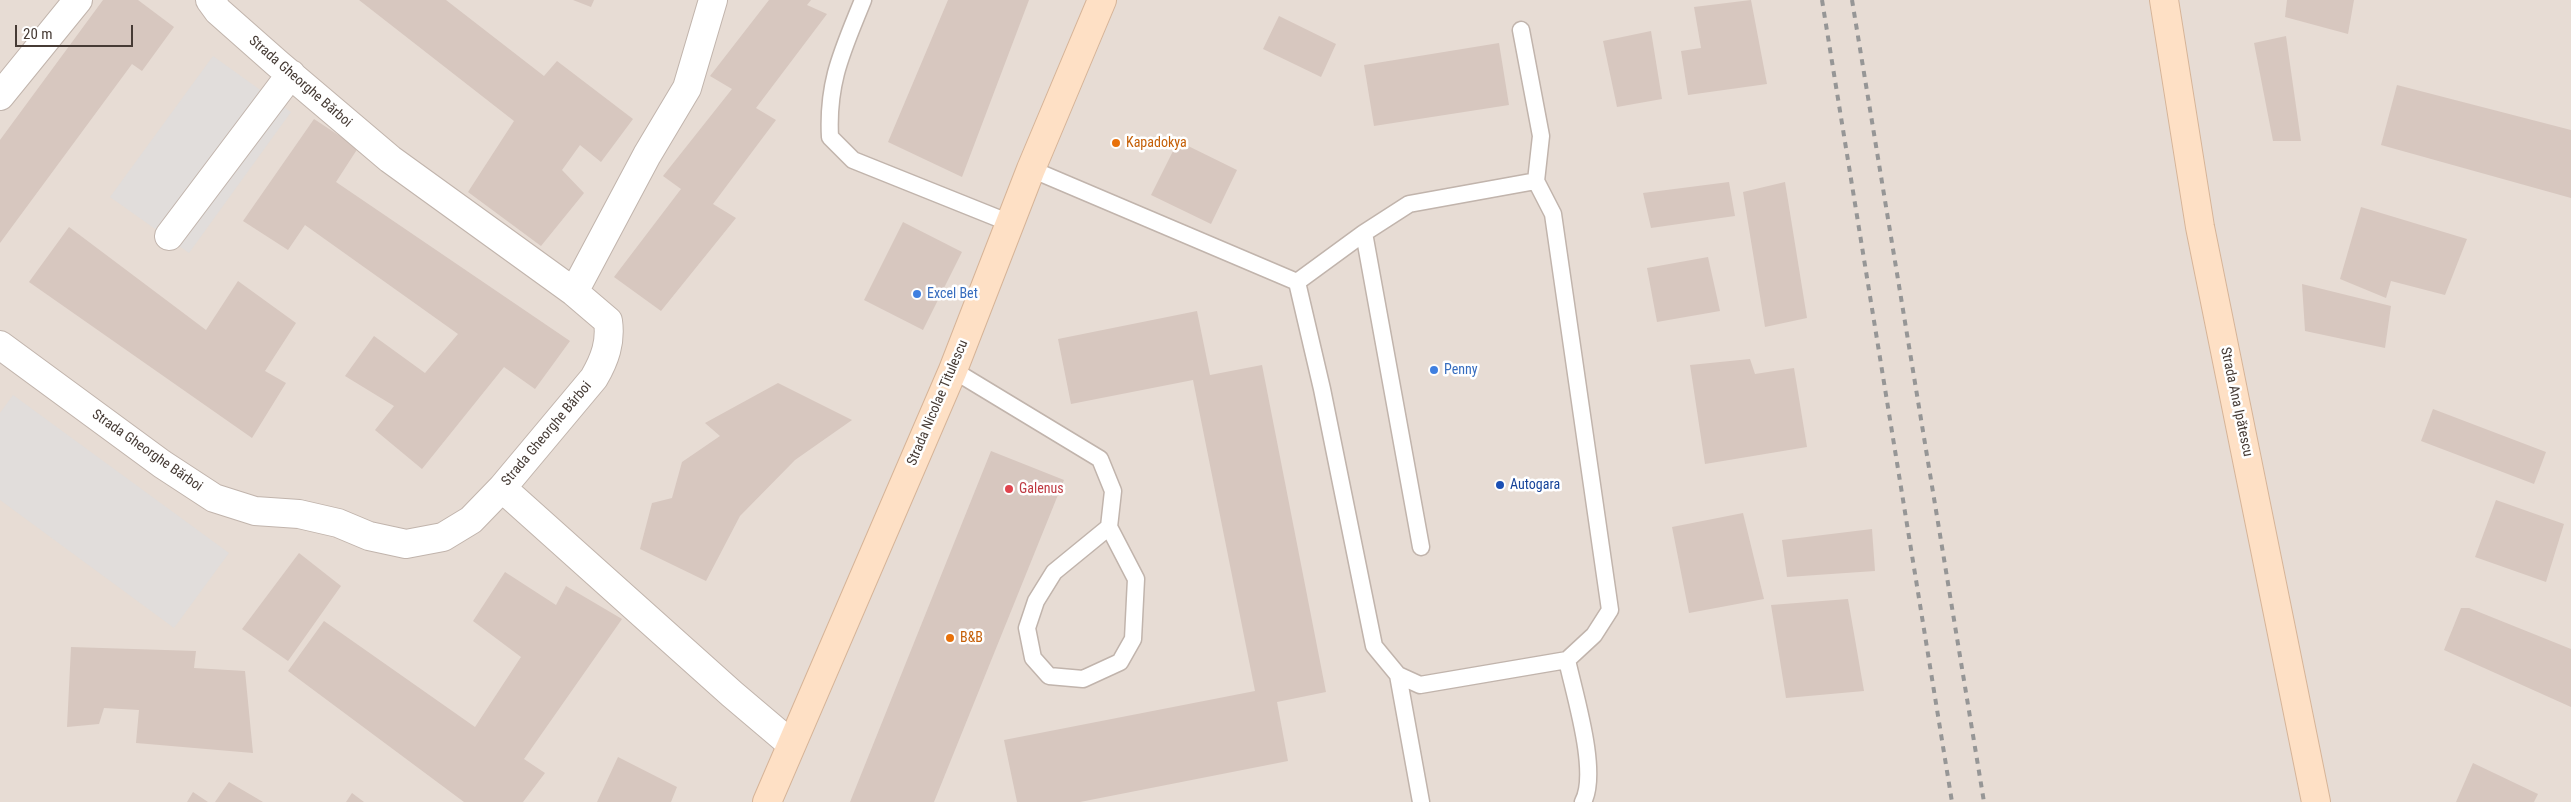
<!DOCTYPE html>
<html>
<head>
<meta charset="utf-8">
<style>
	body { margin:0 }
	#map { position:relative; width:2571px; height:802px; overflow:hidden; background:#f3ece6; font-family:"Roboto Condensed",sans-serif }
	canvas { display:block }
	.scale { position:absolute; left:15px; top:25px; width:118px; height:22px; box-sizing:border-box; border:2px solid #463b35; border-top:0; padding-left:6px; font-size:15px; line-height:18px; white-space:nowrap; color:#463b35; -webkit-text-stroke:4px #fff; paint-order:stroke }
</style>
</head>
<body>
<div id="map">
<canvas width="2571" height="802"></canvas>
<div class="scale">20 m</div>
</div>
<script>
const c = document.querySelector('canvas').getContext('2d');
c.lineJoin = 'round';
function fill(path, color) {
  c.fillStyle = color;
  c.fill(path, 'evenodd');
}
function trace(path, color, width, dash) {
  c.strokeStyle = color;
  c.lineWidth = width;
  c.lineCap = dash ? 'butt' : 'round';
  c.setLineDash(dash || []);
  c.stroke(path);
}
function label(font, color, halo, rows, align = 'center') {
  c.font = font + ' "Roboto Condensed",sans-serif';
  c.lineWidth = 5;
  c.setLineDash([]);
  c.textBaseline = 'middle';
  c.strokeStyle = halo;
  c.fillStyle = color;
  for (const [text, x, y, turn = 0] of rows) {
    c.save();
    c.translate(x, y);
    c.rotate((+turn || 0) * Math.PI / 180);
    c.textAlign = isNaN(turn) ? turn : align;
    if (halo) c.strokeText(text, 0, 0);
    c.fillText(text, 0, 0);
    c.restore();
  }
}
fill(new Path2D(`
	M0 0H2571V802H0Z`), '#e7dcd4');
fill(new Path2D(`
	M213 56 291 112 189 253 110 197Z
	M13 395 229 553 174 628 0 500V413Z`), '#e1dddb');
fill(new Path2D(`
	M103 0H138L174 27 142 71 132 64 0 243V140Z
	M359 0H446L544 76 557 61 633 119 601 162 580 145 562 170 584 193 541 246 468 192 514 121Z
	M573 0H594L591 7Z
	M769 0H811L807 5 827 14 756 108 776 120 713 204 736 218 661 311 614 277 681 189 663 176 732 89 710 76Z
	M948 0H1029L962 177 888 142Z
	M1751 0 1767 84 1688 95 1681 51 1701 48 1694 7Z
	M2287 0H2354L2348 34 2285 17Z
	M1279 16 1336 44 1321 77 1263 49Z
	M1651 31 1662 99 1617 107 1603 41Z
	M2286 36 2301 141H2273L2254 43Z
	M1499 43 1509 105 1374 126 1364 65Z
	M2397 85 2571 130V198L2381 145Z
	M314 119 358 148 336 182 570 341 535 389 504 367 422 469 375 430 394 406 345 376 374 336 425 373 458 334 305 225 288 250 243 221Z
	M1178 141 1237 170 1211 224 1151 195Z
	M1729 182 1735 216 1651 228 1643 193Z
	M1785 182 1807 318 1765 327 1743 192Z
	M2361 207 2467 239 2445 295 2391 281 2386 298 2340 279Z
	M903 222 962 252 923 330 864 300Z
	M69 227 206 330 238 281 296 323 265 371 286 383 252 438 29 282Z
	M1708 257 1720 311 1657 322 1647 268Z
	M2302 284 2391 306 2385 348 2305 331Z
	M1197 311 1210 375 1262 365 1326 692 1277 702 1288 761 1080 802H1017L1004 740 1255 691 1193 380 1071 404 1058 339Z
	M1750 359 1755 374 1794 368 1807 447 1705 464 1690 365Z
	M778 383 852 420 795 460 740 516 706 581 640 549 652 503 672 498 682 462 720 436 705 423Z
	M2433 409 2546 452 2534 484 2421 441Z
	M991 451 1064 480 934 802H850Z
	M2496 500 2564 524 2546 582 2475 557Z
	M1743 513 1764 599 1689 613 1672 527Z
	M1872 529 1875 571 1787 577 1782 540Z
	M299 553 341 586 288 661 242 629Z
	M505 572 556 605 566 586 622 619 524 759 545 773 523 802H464L288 671 324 621 475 727 521 657 473 621Z
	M1848 599 1864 691 1786 698 1771 605Z
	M2461 608H2469L2571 649V707L2444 650Z
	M71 647 196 651 194 668 245 671 253 753 136 743 139 710 104 708 99 724 67 727Z
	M618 757 677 787 671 802H597Z
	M2473 763 2538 794 2534 802H2456Z
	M229 782 263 802H215Z
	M193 792 208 802H187Z
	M352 793 364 802H346Z`), '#d7c7bf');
const lane = new Path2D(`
	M863 0C843 50 827 81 830 137L853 160 1010 223
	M1521 30 1541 136 1536 181 1553 214 1610 610 1594 635 1567 660 1420 685 1398 675 1374 646 1322 389 1297 282 1364 233 1409 204 1536 181
	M1031 169 1297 282
	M1364 233 1421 547
	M953 370 1100 459 1113 491 1109 527 1054 572 1036 601 1027 628 1033 658 1049 676 1083 679 1120 662 1133 639 1136 579 1109 527
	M1567 660C1574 693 1599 772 1583 802
	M1398 675 1421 802`);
const street = new Path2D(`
	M0 96 78 0
	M169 236 291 74
	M574 292 647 155 687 88 713 0
	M0 345 162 464 214 498 255 511 299 514 338 523 369 536 406 544 443 537 471 520 502 488 594 378C605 359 611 342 608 321L574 292 390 159 278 64 218 11 210 0
	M502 488 732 694 791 744`);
const secondary = new Path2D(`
	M2164 0 2200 227 2316 802
	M767 802 953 370 1031 169 1102 0`);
trace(lane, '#c1b4ac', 19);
trace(street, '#c1b4ac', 30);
trace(secondary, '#d6b498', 30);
trace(lane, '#fff', 16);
trace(street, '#fff', 28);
trace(secondary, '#fee0c5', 28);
trace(new Path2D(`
	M1822 0 1952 802
	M1852 0 1984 802`), '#969696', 4, [6, 6]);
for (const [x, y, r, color] of [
	[1116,143,5,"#e8710a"],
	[917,294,5,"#3f7fe0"],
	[1434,370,5,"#3f7fe0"],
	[1500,485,5,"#1a4fb4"],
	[1009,489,5,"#e0444e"],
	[950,638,5,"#e8710a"]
]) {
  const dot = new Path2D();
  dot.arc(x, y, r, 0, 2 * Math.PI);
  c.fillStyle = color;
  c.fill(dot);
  trace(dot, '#fff', 2);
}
label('14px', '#463b35', '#fff', [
	["Strada Gheorghe Bărboi",300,82,41],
	["Strada Ana Ipătescu",2236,402,78],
	["Strada Nicolae Titulescu",938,403,-67],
	["Strada Gheorghe Bărboi",547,434,-50],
	["Strada Gheorghe Bărboi",147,451,35]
]);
label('14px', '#c56008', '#fff', [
	["Kapadokya",1126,143],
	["B&B",960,638]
], 'left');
label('14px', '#366cbe', '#fff', [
	["Excel Bet",927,294],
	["Penny",1444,370]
], 'left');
label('14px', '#164399', '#fff', [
	["Autogara",1510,485]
], 'left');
label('14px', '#be3a42', '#fff', [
	["Galenus",1019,489]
], 'left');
</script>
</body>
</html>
